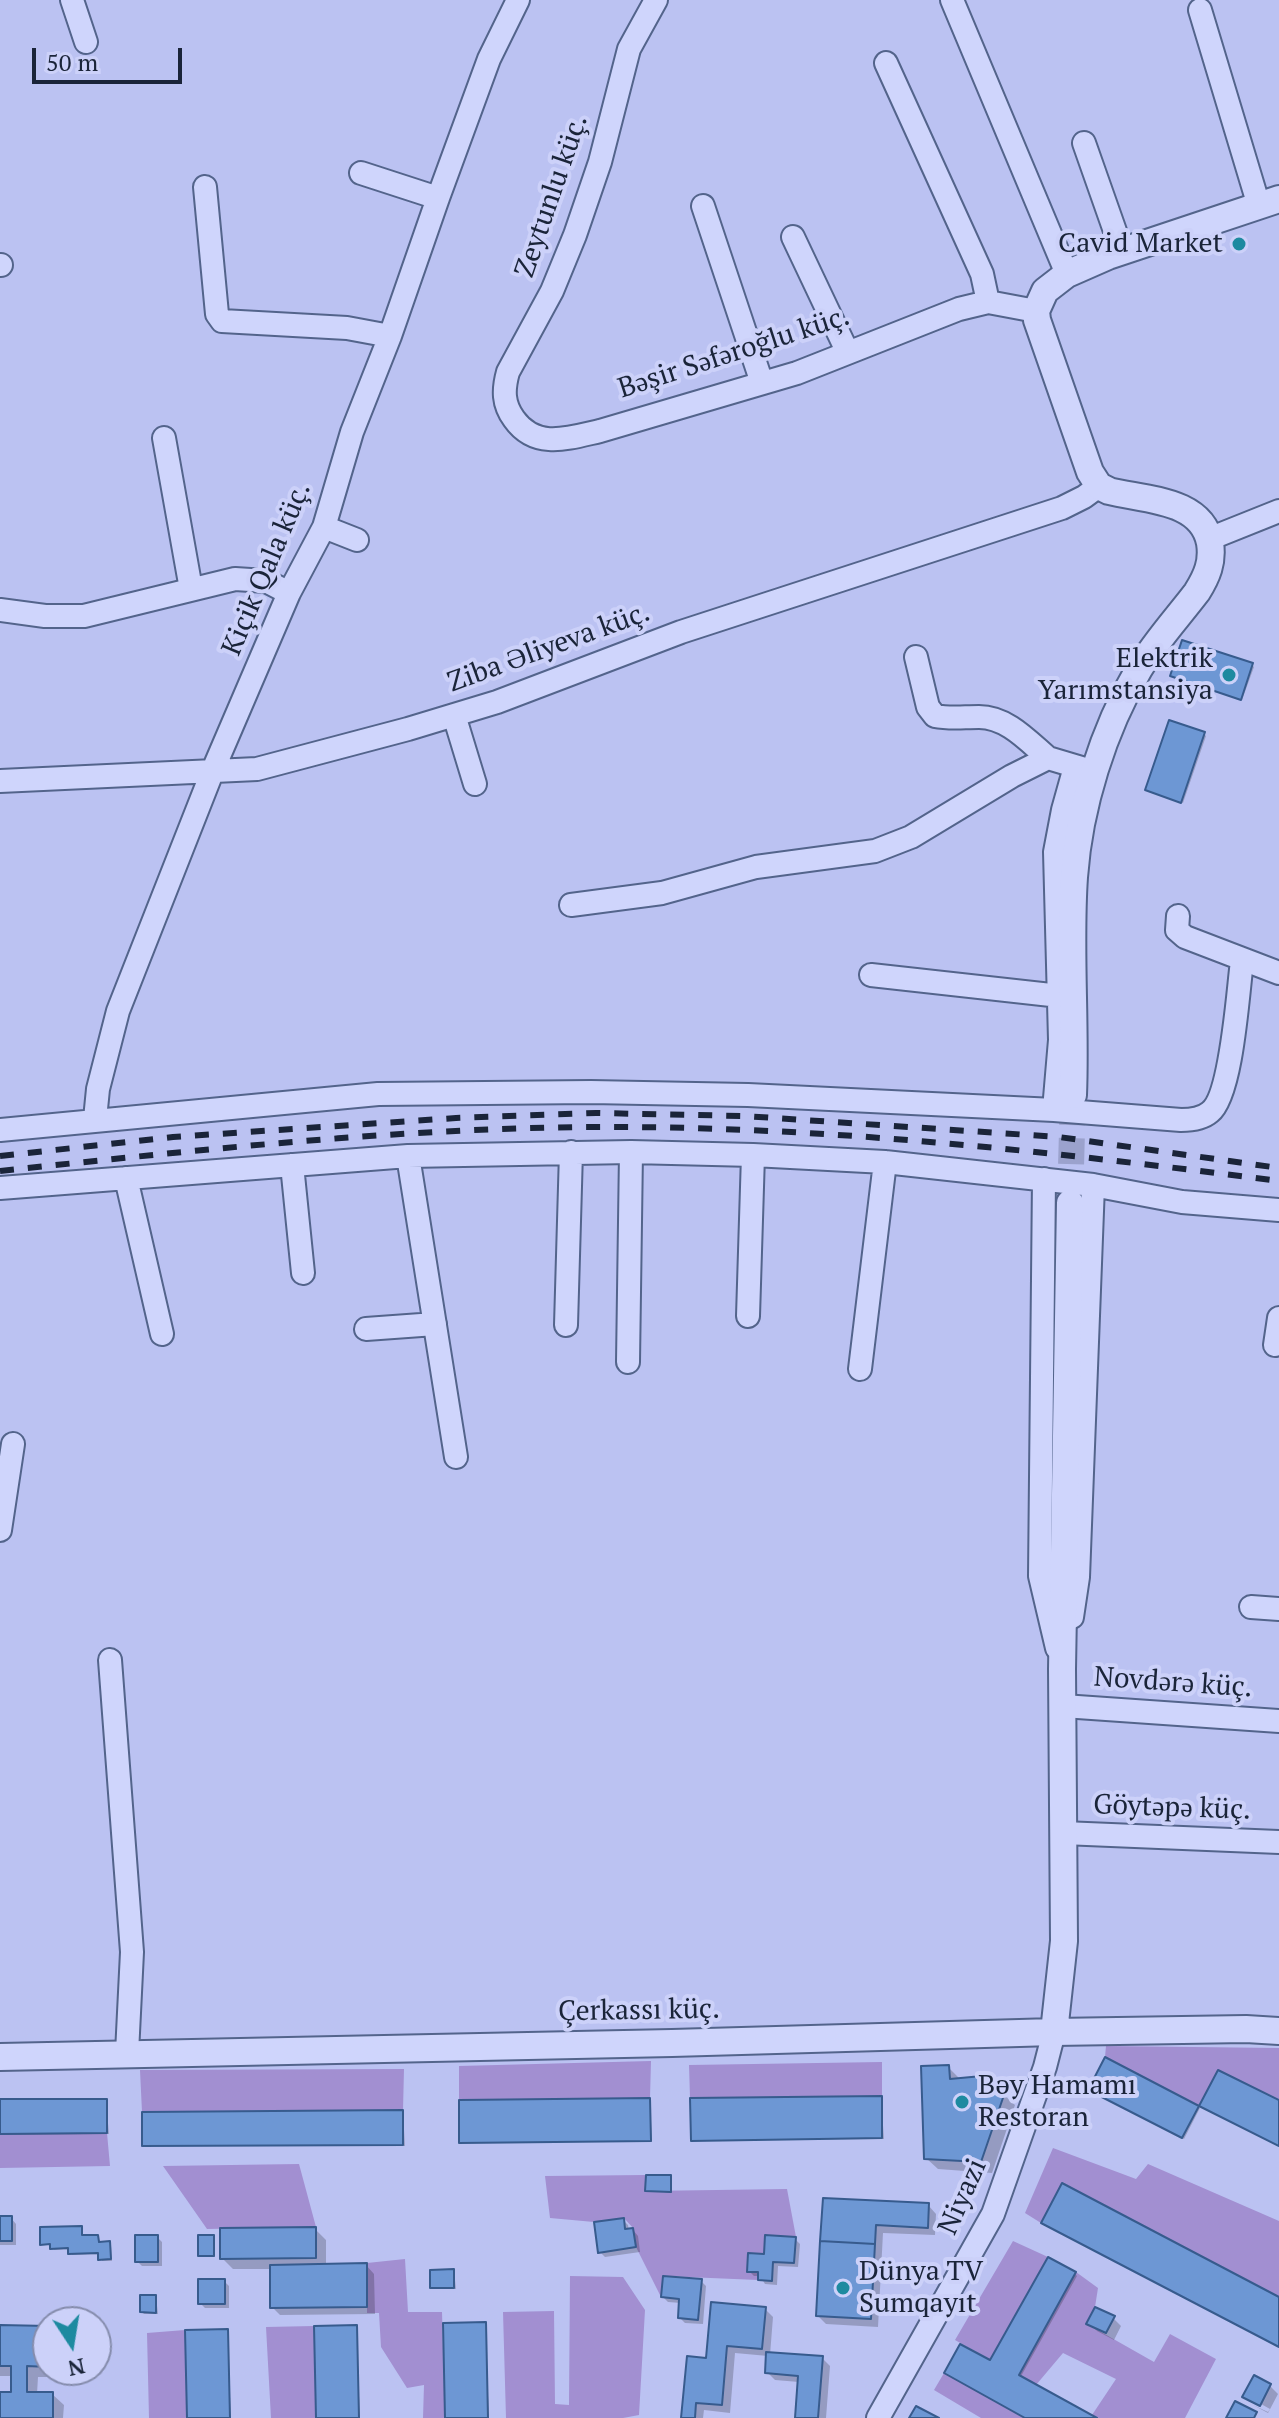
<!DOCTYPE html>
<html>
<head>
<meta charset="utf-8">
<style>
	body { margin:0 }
	#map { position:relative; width:1279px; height:2418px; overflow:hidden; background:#bbc2f2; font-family:"PT Serif",serif }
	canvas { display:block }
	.north { position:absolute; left:32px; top:2306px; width:80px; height:80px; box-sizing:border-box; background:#ccd1f9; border:2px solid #858cac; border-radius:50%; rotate:168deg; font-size:22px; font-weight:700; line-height:32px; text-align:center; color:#1a2439 }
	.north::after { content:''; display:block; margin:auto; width:28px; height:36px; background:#1d8aa0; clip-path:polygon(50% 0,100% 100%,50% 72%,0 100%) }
	.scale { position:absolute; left:32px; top:48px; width:150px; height:36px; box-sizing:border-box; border:4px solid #1a2439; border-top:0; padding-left:10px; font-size:24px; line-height:28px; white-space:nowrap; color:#1a2439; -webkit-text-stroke:6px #ccd1f9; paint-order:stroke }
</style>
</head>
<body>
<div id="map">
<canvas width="1279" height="2418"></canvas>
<div class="north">N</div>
<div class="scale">50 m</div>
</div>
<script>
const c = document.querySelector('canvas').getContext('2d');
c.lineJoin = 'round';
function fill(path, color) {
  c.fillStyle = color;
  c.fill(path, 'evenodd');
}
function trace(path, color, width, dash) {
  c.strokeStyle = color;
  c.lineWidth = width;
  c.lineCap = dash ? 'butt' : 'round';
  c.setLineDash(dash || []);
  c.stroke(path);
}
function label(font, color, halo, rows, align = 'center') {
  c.font = font + ' "PT Serif",serif';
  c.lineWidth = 8;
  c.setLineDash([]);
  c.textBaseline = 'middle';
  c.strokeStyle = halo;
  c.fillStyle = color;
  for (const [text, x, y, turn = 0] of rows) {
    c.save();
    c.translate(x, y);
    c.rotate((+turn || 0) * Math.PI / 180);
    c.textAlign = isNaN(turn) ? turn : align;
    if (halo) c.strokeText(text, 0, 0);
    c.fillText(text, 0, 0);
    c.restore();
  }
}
fill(new Path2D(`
	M1106 2046 1279 2048V2100L1218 2070 1199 2106 1105 2057Z
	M651 2061 650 2098 459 2100V2066Z
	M882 2062V2096L690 2098 689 2065Z
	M404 2069 403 2110 142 2112 140 2070Z
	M107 2133 110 2166 0 2168V2134Z
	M1053 2148 1136 2179 1148 2164 1279 2221V2297L1062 2184 1041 2223 1025 2213Z
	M299 2164 316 2227 207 2229 163 2166Z
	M646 2175V2191L787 2189 796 2237 765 2235 764 2254 748 2253 747 2271 758 2272V2280L663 2276 661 2297 636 2247 633 2228 624 2218 594 2222 550 2218 545 2176Z
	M1013 2241 1048 2257 990 2360 955 2340Z
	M405 2259 408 2312H442L445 2418H423L424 2385 407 2388 381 2347 379 2313H367V2263Z
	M1076 2272 1098 2288 1095 2307 1087 2324 1154 2362 1170 2334 1216 2359 1185 2418H1097L1092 2415 1116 2379 1063 2353 1036 2385 1019 2375Z
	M570 2276 623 2277 645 2310 639 2415 623 2418H506L503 2312 554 2311 555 2404 569 2405Z
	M314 2326 316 2418H271L266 2327Z
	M185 2330 187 2418H149L147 2333Z
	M944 2373 1025 2418H981L934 2390Z`), '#a28fd1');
fill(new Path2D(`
	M1252 665 1254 667 1242 700 1172 675Z
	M1204 734 1206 736 1183 803 1149 792 1147 790Z
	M1106 2060 1200 2108 1219 2072 1279 2102V2145L1201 2106 1184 2139 1092 2091Z
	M948 2067 959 2078 1003 2094 1015 2105 992 2173 938 2169 926 2158Z
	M881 2098 884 2139 693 2140Z
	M650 2100 652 2142H461Z
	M0 2101H106L109 2134 0 2135Z
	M403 2112 405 2146 144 2145Z
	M670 2177 672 2193 647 2190Z
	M825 2200 928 2205 936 2214 935 2235 883 2233 878 2327 826 2324 818 2316Z
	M0 2218H11L16 2224V2245H0Z
	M623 2220 628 2225 629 2231 633 2230 638 2236 640 2252 605 2257 600 2252Z
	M81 2228 83 2237H98L100 2243 111 2245 112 2261H102L100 2254 72 2255 70 2249 54 2250 52 2245 42 2244Z
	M315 2229 326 2240V2266L366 2265 374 2274 375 2314 280 2315 272 2307V2269H233L222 2258Z
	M157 2237 162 2242V2266H142L137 2261Z
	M213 2237 215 2257H202L200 2255Z
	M795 2239 800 2244 798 2267 778 2266 777 2285 765 2284 760 2276H754L749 2271Z
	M454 2271 456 2289 432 2287Z
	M1075 2274 1077 2276 1020 2378 1092 2418H1026L991 2363Z
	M224 2281 229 2286V2308H205L200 2303Z
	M701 2281 706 2286 703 2324 685 2323 680 2318 681 2303 668 2302 663 2297Z
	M156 2297 158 2314H144L142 2312Z
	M765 2309 773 2317 770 2355 822 2358 830 2366 826 2418H797L799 2382 775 2380 767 2372 768 2356 735 2353 730 2413 704 2410 703 2418H683L708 2360Z
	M1113 2318 1121 2326 1114 2340 1097 2331 1089 2323Z
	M485 2324 489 2418H447Z
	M0 2327 48 2328V2370H63V2377H38L37 2394H52L64 2405 63 2418H0V2394H13V2376H0Z
	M356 2327 360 2418H318Z
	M227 2331 231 2418H189Z
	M1270 2386 1278 2394 1268 2413 1253 2405 1268 2412 1270 2409 1252 2399V2403L1245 2397Z`), '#0003');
const building = new Path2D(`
	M1182 640 1253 663 1241 700 1170 676Z
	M1169 720 1205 732 1181 803 1145 790Z
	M1105 2057 1199 2106 1182 2138 1088 2090Z
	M949 2065 950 2079 982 2076 1005 2092 981 2162 924 2159 921 2066Z
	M1218 2070 1279 2100V2146L1199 2106Z
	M882 2096V2138L691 2141 690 2098Z
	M650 2098 651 2141 459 2143V2100Z
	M0 2099H107V2133L0 2134Z
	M403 2110V2145L142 2146V2112Z
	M646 2175H671V2192L645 2191Z
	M1062 2183 1279 2297V2347L1041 2223Z
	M823 2198 929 2203 928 2228 876 2225 875 2244 820 2241Z
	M0 2216H12V2241H0Z
	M624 2218 625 2229 633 2228 636 2247 598 2253 594 2222Z
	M82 2226V2235H98L99 2242 110 2241 111 2259 98 2260V2253L68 2254V2248L50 2249V2244L40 2245V2227Z
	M316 2227V2258L220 2259V2228Z
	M135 2235H158V2262H135Z
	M198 2235H214V2256H198Z
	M765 2235 796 2237 794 2263 773 2262 772 2281 758 2280V2272H747L748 2253 764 2254Z
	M820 2241 875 2244 871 2319 816 2316Z
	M1048 2257 1076 2272 1019 2375 1097 2418H1025L944 2373 960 2344 990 2360Z
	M367 2263V2307L270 2308V2265Z
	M454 2269V2288H430V2270Z
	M663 2276 702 2279 698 2320 678 2318 679 2299 661 2297Z
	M198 2279H225V2304H198Z
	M140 2295H156V2313L140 2312Z
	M711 2302 766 2307 762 2349 727 2346 722 2405 696 2403 695 2418H681L687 2356 706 2358Z
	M1095 2307 1115 2316 1106 2333 1086 2324Z
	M486 2322 488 2418H445L443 2323Z
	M0 2325 48 2326V2367L27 2366V2392H53V2418H0V2392H11V2366H0Z
	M357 2325 359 2418H316L314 2326Z
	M228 2329 230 2418H187L185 2330Z
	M766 2352 823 2356 818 2418H795L798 2376 765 2373Z
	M1254 2375 1271 2384 1260 2406 1242 2397Z
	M1235 2401 1257 2412 1254 2418H1226Z
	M916 2406 939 2418H909Z`);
fill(building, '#6d97d4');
trace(building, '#375b8d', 2);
trace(new Path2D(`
	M1070 1203 1073 1095`), '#9ba2cd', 26, [26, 13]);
const minor = new Path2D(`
	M72 0 86 42
	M656 0 629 49 600 162 575 235 552 291 508 372C503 390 503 404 514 419 536 450 569 438 600 431L797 373 959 309 988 302 1036 311
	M952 0 1067 274
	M1200 10 1259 206
	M886 63 982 274 988 302
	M1084 143 1122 251
	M361 173 438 198
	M205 187 217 314 222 321 347 328 390 336
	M703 206 762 383
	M793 237 847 351
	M0 265H1
	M164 438 191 589
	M324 527 357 540
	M1209 539 1279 511
	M0 610 45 616H84L235 579 266 581 289 593
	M916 657 928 707 935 716C950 719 963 717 979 717 1007 717 1028 741 1048 758
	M454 715 475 784
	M0 781 257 769 408 729 497 702 681 632 1062 508 1084 497 1099 486
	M571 905 662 893 756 867 875 851 911 837 1012 776 1048 758 1095 772
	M1178 916 1177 930 1185 937 1279 973
	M871 975 1060 996
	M1054 1110 1060 1040 1055 852 1063 810 1075 767
	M95 1119 98 1089 118 1011 213 770 289 593 324 527 352 432 390 336 438 198 489 59 518 0
	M0 1130 378 1094 591 1092 748 1095 1054 1110 1181 1120C1191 1120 1202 1119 1210 1112 1232 1095 1238 990 1242 961
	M408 1156 456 1457
	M292 1165 303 1273
	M126 1178 162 1334
	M1044 1179 1040 1576 1057 1648
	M0 1188 408 1156 631 1152 753 1155 885 1162 1093 1185 1182 1202 1279 1210
	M748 1316 753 1155
	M566 1325 571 1152
	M366 1329 435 1324
	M1275 1345 1279 1318
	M628 1362 631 1152
	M860 1369 885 1162
	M0 1530 13 1444
	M1251 1607 1279 1609
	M1072 1617 1078 1577 1093 1185
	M110 1660 132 1952 127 2053
	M1063 1706 1279 1721
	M1063 1833 1279 1842
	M878 2418 993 2214 1045 2067 1054 2032`);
const tertiary = new Path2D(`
	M1073 1095C1076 1022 1069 949 1074 877 1079 807 1103 730 1139 669 1155 642 1178 617 1197 592 1207 576 1213 562 1210 543 1202 499 1145 500 1109 491L1099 486 1090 472 1037 320 1036 311 1045 291 1067 274 1108 256 1279 199
	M1054 2032 1064 1941 1062 1669 1070 1203
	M0 2057 672 2043 1054 2032 1246 2029 1279 2031`);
trace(minor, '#53648b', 26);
trace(tertiary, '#53648b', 30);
trace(minor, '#cfd5fc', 22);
trace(tertiary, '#cfd5fc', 26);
trace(new Path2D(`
	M0 1156 173 1137 456 1118 596 1113 744 1116 1059 1137 1279 1168
	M0 1171C198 1150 398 1128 598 1127 825 1126 1054 1152 1279 1181`), '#1a2439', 6, [14, 14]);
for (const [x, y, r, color] of [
	[1239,244,8,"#1d8aa0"],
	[1229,675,8,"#1d8aa0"],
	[962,2102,8,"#1d8aa0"],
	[843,2288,8,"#1d8aa0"]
]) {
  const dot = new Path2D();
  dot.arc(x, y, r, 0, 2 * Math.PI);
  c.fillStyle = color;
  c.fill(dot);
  trace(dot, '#ccd1f9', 3);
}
label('28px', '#1a2439', '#ccd1f9', [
	["Zeytunlu küç.",552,196,-71],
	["Bəşir Səfəroğlu küç.",734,353,-18],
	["Kiçik Qala küç.",267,569,-67],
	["Ziba Əliyeva küç.",549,648,-20],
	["Novdərə küç.",1173,1683,4],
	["Göytəpə küç.",1172,1808,2],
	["Çerkassı küç.",639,2011,-1],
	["Niyazi",963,2197,-66]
]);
label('28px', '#1a2439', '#ccd1f9', [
	["Cavid Market",1223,244],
	["Elektrik",1213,659],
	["Yarımstansiya",1213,691],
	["Bәy Hamamı",978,2086,"left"],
	["Restoran",978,2118,"left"],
	["Dünya TV",859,2272,"left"],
	["Sumqayıt",859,2304,"left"]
], 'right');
</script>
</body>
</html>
